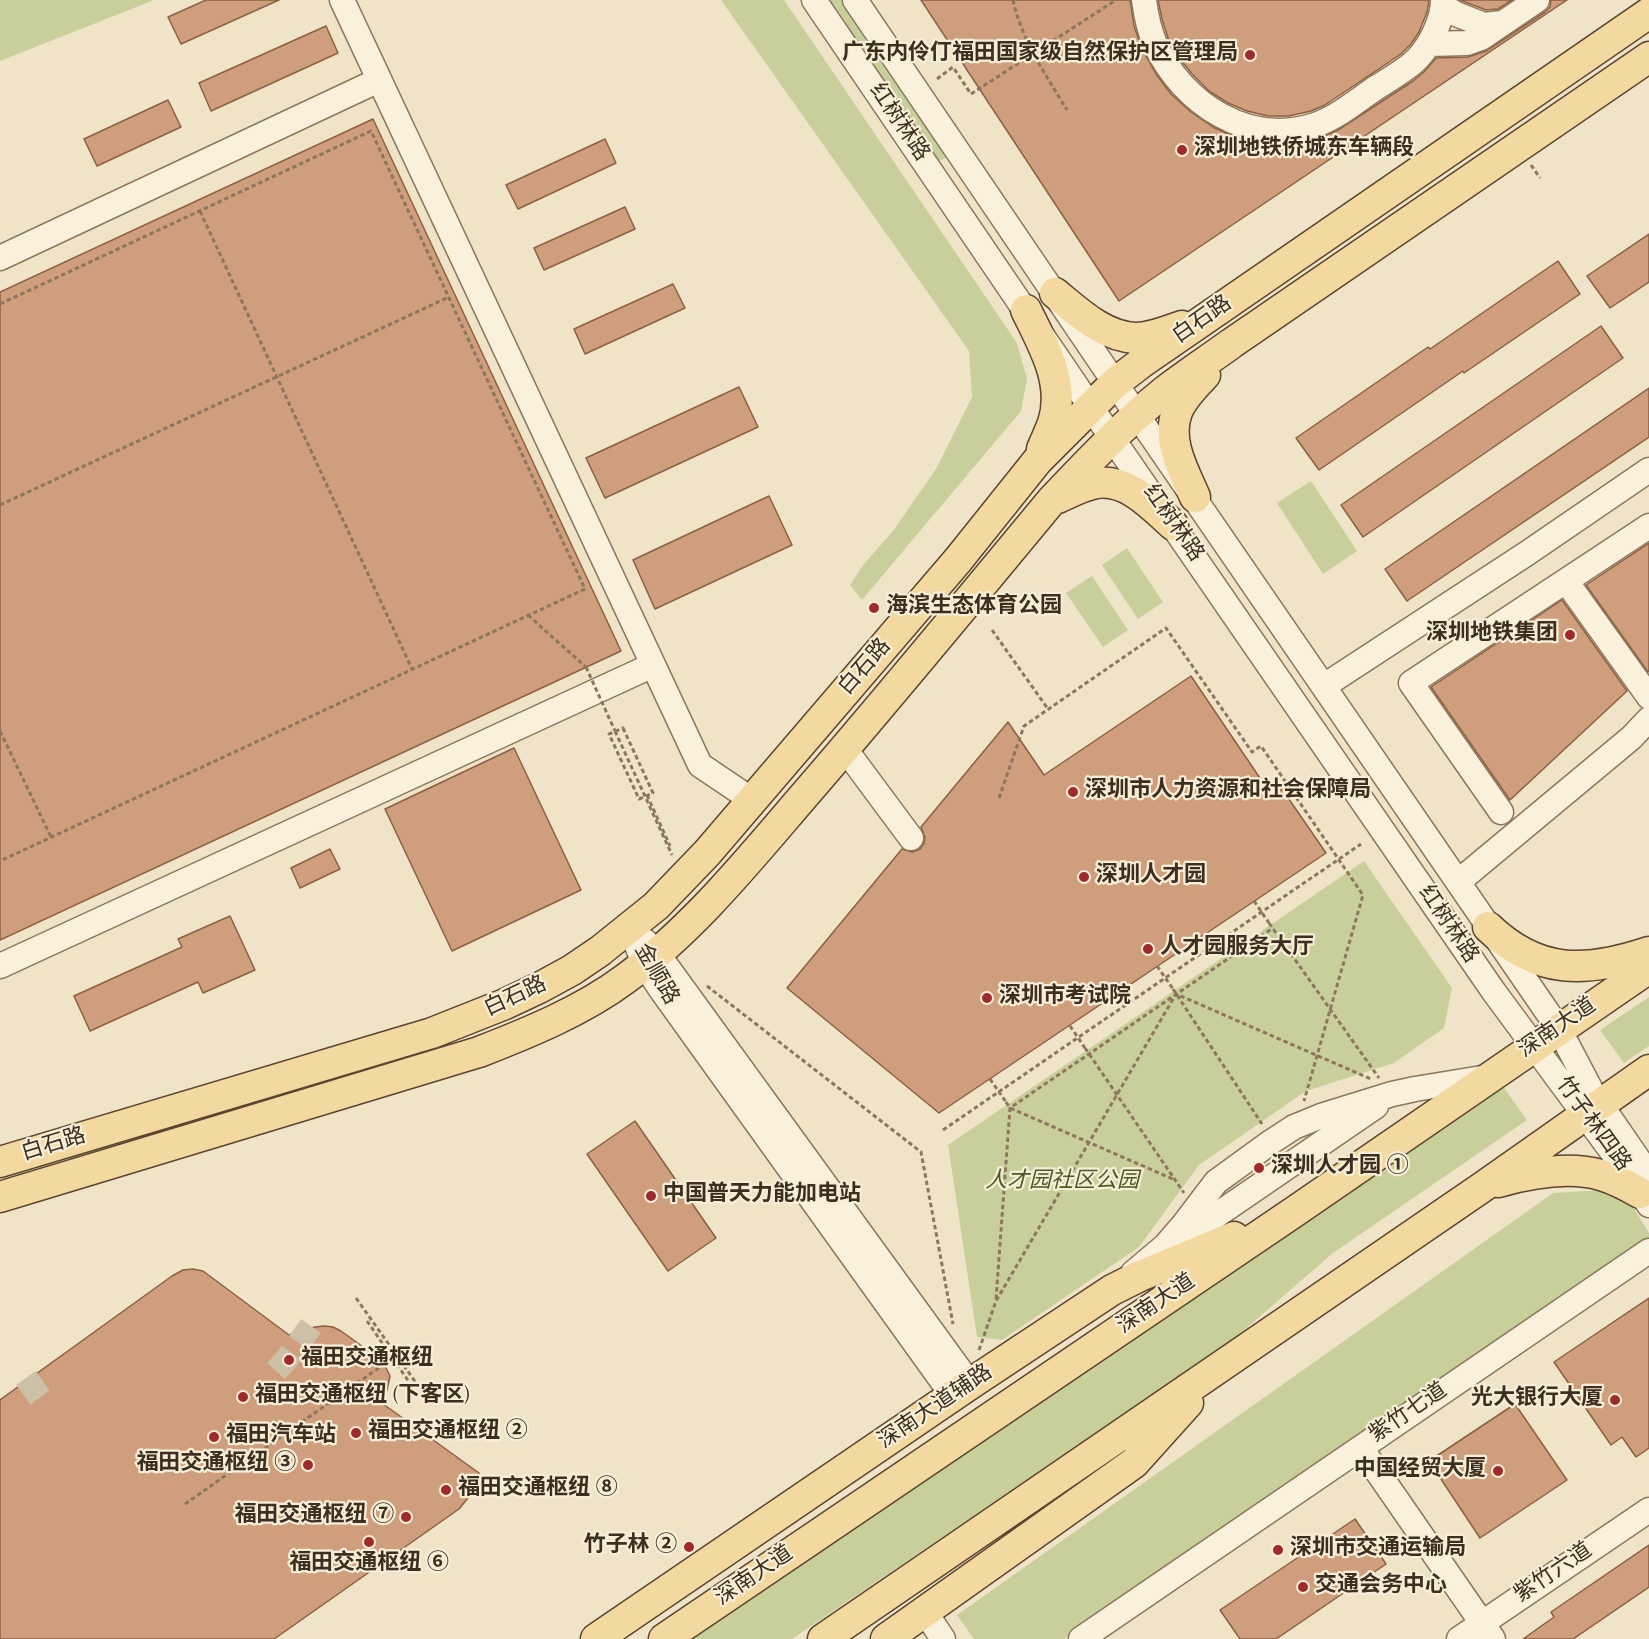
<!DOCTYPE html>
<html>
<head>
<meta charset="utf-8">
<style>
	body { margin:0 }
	canvas { display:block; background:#f0e4c8 }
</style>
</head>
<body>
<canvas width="1649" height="1639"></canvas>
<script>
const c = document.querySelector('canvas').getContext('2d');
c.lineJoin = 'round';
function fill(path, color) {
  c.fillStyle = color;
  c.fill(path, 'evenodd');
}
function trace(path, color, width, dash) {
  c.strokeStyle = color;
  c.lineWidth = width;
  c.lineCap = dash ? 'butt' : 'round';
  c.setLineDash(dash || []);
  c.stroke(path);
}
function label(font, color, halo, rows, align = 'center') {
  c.font = font + ' Spectral,"Noto Sans SC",serif';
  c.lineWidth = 4.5;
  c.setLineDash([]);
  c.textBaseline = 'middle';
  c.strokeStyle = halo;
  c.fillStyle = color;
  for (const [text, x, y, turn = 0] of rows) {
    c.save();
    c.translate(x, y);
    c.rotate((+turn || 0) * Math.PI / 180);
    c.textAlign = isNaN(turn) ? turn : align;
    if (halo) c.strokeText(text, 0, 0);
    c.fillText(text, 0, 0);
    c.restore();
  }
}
fill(new Path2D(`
	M0 0H154L0 61Z
	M721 0H784L1017 343 1027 379 1021 411 862 600 850 585 864 564 893 531 936 469 972 397 969 351Z
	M827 0H846L953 155 939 161Z
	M1311 481 1357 551 1323 574 1277 503Z
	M1127 548 1163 602 1138 619 1102 565Z
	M1092 576 1128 630 1103 647 1066 593Z
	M1364 861 1452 988 1444 1028 1394 1063 1306 1091 1199 1165 1139 1247 1002 1340 977 1337 948 1145Z
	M1649 997V1046L1624 1063 1600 1030Z
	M1502 1085 1527 1120 1333 1253 1235 1338 792 1639H693L873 1514 1074 1380Z
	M1603 1190 1633 1207 1649 1233V1240L1064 1639H974L957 1615 1553 1193Z`), '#c9cf9b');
const building = new Path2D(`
	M206 0H279L181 44 168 17Z
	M921 0H1130L1134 26 1143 51 1156 74 1171 94 1191 112 1213 127 1237 138 1263 144 1290 145 1318 139 1338 130 1413 81 1424 72 1436 58 1468 57 1486 51 1545 12 1550 7 1551 0H1567L1119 301Z
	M1158 0H1429L1427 12 1419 32 1411 44 1401 54 1325 105 1311 111 1289 116H1268L1247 111 1228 103 1209 91 1193 75 1179 58 1168 38 1162 19Z
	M1460 0H1512L1498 9 1486 10Z
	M326 26 338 53 211 111 199 83Z
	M168 100 181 127 97 166 84 139Z
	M373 119 621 651 0 940V292Z
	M605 139 616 163 518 209 506 185Z
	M625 207 635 229 544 270 534 248Z
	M1649 234V282L1610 308 1587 276Z
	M1558 261 1580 294 1464 373 1463 371 1319 470 1296 438 1428 347 1430 349Z
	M673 284 685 308 585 354 574 329Z
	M1601 326 1623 358 1363 537 1341 505Z
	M739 387 758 427 605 498 586 458Z
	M1649 388V437L1407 601 1385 569Z
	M769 496 792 545 655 609 633 560Z
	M1649 543V671L1648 672 1586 585Z
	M1562 600 1627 691 1510 800 1431 687Z
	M1191 676 1272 796 1282 789 1326 853 939 1113 787 988 902 849 912 852 920 849 924 843 925 837 921 827 1008 722 1044 775Z
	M514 748 581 890 452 951 385 809Z
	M330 849 340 869 300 888 291 868Z
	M230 916 255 970 203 993 198 982 90 1031 74 996 182 947 178 939Z
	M635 1121 716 1238 668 1271 587 1154Z
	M193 1269 203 1271 289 1335 315 1327 324 1326 333 1327 341 1331 377 1357 384 1364 390 1376 387 1390 379 1401 479 1473 481 1482 459 1509 274 1639H0V1400L172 1276 183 1270Z
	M1649 1298V1448L1636 1457 1622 1437 1611 1445 1554 1362Z
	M1515 1404 1567 1480 1480 1538 1429 1461Z
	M1355 1519 1386 1564 1276 1639H1240L1220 1610Z
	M1649 1545V1587L1573 1639H1523L1554 1617 1551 1612Z`);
fill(building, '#cf9f7d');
trace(building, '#8d5f41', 1.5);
trace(new Path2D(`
	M276 1371 287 1359 311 1326
	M26 1378 47 1407`), '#ccc0a6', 24, [24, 12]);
const minor = new Path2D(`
	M342 0 700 765 752 800
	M814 0 1090 406 1494 992 1619 1161 1649 1205
	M855 0 1115 383 1559 1029 1592 1092 1649 1175
	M1144 0C1146 15 1149 30 1155 44 1183 104 1249 147 1315 125 1338 117 1358 100 1377 87 1390 79 1409 68 1418 58 1431 44 1443 19 1443 0
	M1443 6 1456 14 1484 25 1502 23
	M1429 44 1467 43 1481 38 1537 0
	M0 258 379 80
	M1566 581 1649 697
	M1324 686 1526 554 1649 470
	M845 749 911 838
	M1501 812 1411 683 1649 526
	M1458 882 1631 738 1649 719
	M630 927 644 964 662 991 953 1396
	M645 941 657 953 970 1384
	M0 966 653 665
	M1179 1241 1376 1106
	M1133 1273 1165 1246 1184 1224 1216 1182 1271 1142 1294 1127 1321 1116 1392 1094 1415 1089 1488 1077
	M1361 1448 1493 1639
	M925 1612 943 1639
	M1081 1639 1649 1251
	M1459 1639 1649 1510`);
const major = new Path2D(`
	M1055 293C1078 312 1104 337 1136 338 1152 338 1167 331 1182 326
	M1026 310C1043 345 1066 383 1053 423 1050 431 1046 440 1042 449
	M1195 497C1184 471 1166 441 1177 412 1182 398 1195 386 1205 375
	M1058 498C1071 492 1084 485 1097 483 1128 479 1152 506 1173 525
	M1488 927C1538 975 1586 973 1649 952
	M0 1162 432 1033 505 1004 539 988 572 970 600 951 656 906 707 853 958 560 1038 460 1115 383 1141 363 1649 13
	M1498 1182C1530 1173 1569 1166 1601 1175 1615 1179 1628 1186 1640 1193
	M0 1197 479 1052C528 1033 582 1011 625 979 693 929 747 862 802 798 887 700 969 600 1052 500 1088 462 1124 424 1165 391 1187 374 1210 359 1232 343L1649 57
	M596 1639 970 1384 1112 1290 1140 1276 1234 1237
	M664 1639 1294 1212 1649 968
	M823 1639 1484 1186 1649 1070
	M886 1639 1134 1463 1188 1403`);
trace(minor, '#8d765c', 27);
trace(major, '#5b4430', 33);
trace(new Path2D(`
	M1013 0C1022 41 1046 75 1067 110
	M937 79 953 67 971 94 1116 0
	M1531 165 1540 178
	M200 211 412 669
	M0 304 371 131 585 589 0 861
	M0 505 449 297
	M528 615 586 667
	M992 630 1048 709
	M0 731 51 837
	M615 731 672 855
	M647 795 670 846
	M999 798 1024 726 1166 628 1252 752 1261 746 1363 895 1304 1101
	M1269 923 1379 1078
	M707 986 921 1152 953 1324
	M1173 989 1262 1124
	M1085 1048 1184 1193
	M1006 1102 1010 1108 1175 1180
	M943 1130 1361 844
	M356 1298 431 1404
	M996 1299 1010 1108 1273 928
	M367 1321 414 1389
	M979 1350 996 1301 1176 994 1371 1079
	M185 1504 393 1358`), '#8d765c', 3, [4.5, 3]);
trace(minor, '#faf1dc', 24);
trace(major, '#f3d9a0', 30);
trace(new Path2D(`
	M586 667 615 731
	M623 728 653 793 639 799 609 734Z
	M1254 901 1269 923
	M1157 966 1173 989
	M1070 1026 1085 1048
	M990 1079 1006 1102`), '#8d765c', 3, [4.5, 3]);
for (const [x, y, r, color] of [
	[1250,55,6,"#9e2a2b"],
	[1182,150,6,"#9e2a2b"],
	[874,608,6,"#9e2a2b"],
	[1570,635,6,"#9e2a2b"],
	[1073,792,6,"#9e2a2b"],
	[1084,877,6,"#9e2a2b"],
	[1148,949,6,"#9e2a2b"],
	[987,998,6,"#9e2a2b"],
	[1259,1168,6,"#9e2a2b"],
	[651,1196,6,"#9e2a2b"],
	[289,1360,6,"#9e2a2b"],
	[243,1397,6,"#9e2a2b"],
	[1615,1400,6,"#9e2a2b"],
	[356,1433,6,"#9e2a2b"],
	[214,1437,6,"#9e2a2b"],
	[308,1465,6,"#9e2a2b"],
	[1498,1471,6,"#9e2a2b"],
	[446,1490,6,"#9e2a2b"],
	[406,1517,6,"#9e2a2b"],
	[369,1542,6,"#9e2a2b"],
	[689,1547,6,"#9e2a2b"],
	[1278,1550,6,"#9e2a2b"],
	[1303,1587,6,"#9e2a2b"]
]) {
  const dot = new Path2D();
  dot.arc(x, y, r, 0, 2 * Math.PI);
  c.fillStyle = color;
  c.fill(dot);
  trace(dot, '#f7eed8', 2);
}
label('bold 22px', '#3d2e20', '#f7eed8', [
	["广东内伶仃福田国家级自然保护区管理局",1238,55,"right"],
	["深圳地铁侨城东车辆段",1194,150],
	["海滨生态体育公园",886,608],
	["深圳地铁集团",1558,635,"right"],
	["深圳市人力资源和社会保障局",1085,792],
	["深圳人才园",1096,877],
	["人才园服务大厅",1160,949],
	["深圳市考试院",999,998],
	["深圳人才园 ①",1271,1168],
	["中国普天力能加电站",663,1196],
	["福田交通枢纽",301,1360],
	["福田交通枢纽 (下客区)",255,1397],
	["光大银行大厦",1603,1400,"right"],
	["福田交通枢纽 ②",368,1433],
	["福田汽车站",226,1437],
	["福田交通枢纽 ③",296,1465,"right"],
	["中国经贸大厦",1486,1471,"right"],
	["福田交通枢纽 ⑧",458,1490],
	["福田交通枢纽 ⑦",394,1517,"right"],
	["竹子林 ②",677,1547,"right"],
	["深圳市交通运输局",1290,1550],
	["福田交通枢纽 ⑥",369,1565,"center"],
	["交通会务中心",1315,1587]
], 'left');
label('22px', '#3d2e20', '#f7eed8', [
	["红树林路",898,123,56],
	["白石路",1203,321,-35],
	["红树林路",1172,524,55],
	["白石路",866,668,-49],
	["红树林路",1447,925,56],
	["金顺路",655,975,60],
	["白石路",516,998,-25],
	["深南大道",1558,1029,-34],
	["竹子林四路",1592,1125,54],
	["白石路",54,1146,-17],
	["深南大道",1157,1305,-34],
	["深南大道辅路",936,1408,-34],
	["紫竹七道",1409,1414,-34],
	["紫竹六道",1554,1574,-34],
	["深南大道",755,1577,-34]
]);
label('italic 22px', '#4d5a26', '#f7eed8', [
	["人才园社区公园",1062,1183]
]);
</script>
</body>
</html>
